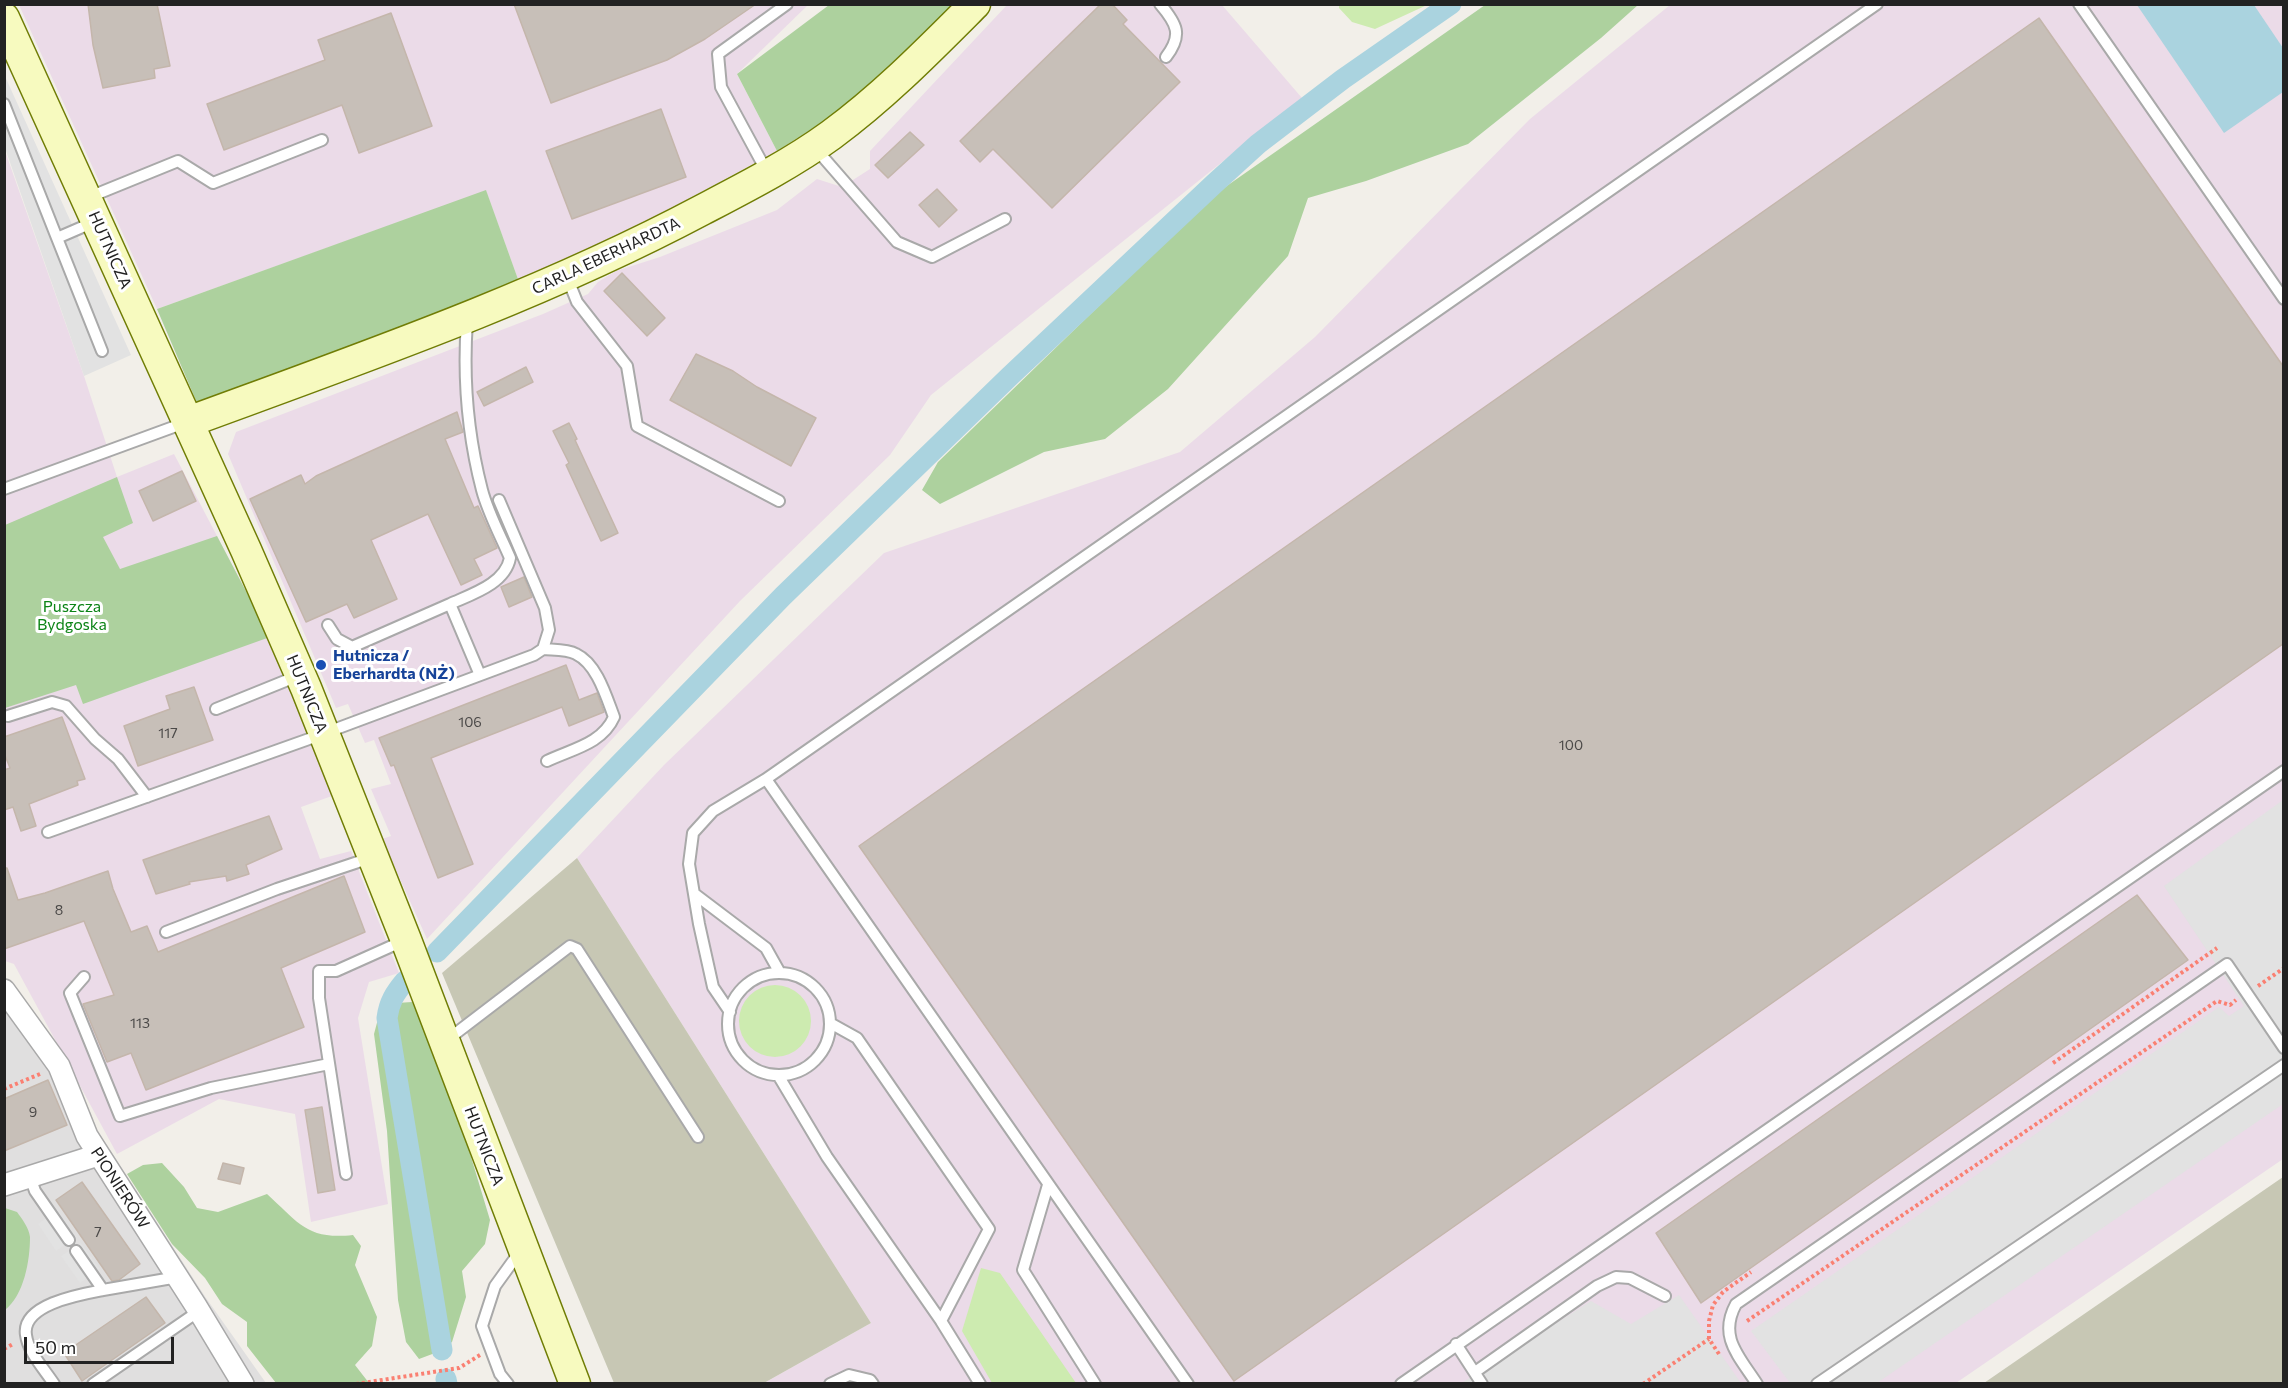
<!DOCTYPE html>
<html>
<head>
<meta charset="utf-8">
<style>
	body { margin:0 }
	#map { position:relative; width:2288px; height:1388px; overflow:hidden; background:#f2efe9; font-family:Commissioner,sans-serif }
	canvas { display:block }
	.frame { position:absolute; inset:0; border:6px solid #222; pointer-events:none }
	.scale { position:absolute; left:24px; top:1337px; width:150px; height:27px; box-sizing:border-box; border:3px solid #222; border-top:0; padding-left:8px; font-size:18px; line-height:21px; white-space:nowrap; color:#222; -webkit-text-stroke:4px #fff; paint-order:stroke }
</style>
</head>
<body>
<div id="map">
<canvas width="2288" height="1388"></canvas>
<div class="frame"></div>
<div class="scale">50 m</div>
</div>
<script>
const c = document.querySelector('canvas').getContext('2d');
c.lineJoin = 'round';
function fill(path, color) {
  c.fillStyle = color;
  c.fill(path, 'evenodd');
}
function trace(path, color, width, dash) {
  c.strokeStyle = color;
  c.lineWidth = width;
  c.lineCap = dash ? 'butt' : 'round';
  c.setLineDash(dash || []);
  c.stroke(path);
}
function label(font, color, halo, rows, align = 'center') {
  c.font = font + ' Commissioner,sans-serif';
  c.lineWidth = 6;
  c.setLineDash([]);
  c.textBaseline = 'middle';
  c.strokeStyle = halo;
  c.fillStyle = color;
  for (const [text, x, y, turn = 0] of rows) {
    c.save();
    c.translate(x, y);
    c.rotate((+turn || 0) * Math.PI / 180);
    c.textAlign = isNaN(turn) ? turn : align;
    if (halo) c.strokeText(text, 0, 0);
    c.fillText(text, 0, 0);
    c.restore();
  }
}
fill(new Path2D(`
	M9 994 206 1298 266 1383 5 1384 4 996Z`), '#e0dfdf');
fill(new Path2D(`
	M19 5H808L737 74 777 151 603 245 519 282 486 191 157 309Z
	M1007 5H1222L1302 98 931 395 890 455 740 601 427 939 382 839 391 836 371 789 391 784 374 740 365 743 348 704 336 708 228 454 236 432 543 314 588 294 598 282 616 271 660 257 777 210 817 179 842 187 870 169V151Z
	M1670 5H2283V1159L1956 1383H764L871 1323 577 858 664 765 884 553 1180 452 1315 337 1530 119Z
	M4 148 84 376 117 477 174 454 270 637 332 796 301 807 320 859 351 851 399 973 369 982 358 1018 388 1204 311 1222 295 1114 219 1099 117 1154 14 964 5 961Z`), '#ebdbe8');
fill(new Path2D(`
	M577 858 871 1323 764 1383H614L442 973Z
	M2283 1177V1383H1984Z`), '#c7c7b4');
fill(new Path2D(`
	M1339 5V4L1427 5 1375 29 1352 22 1339 8Z
	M739 1021a36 36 0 1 1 72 0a36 36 0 1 1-72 0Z
	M981 1268 1000 1273 1076 1383H992L962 1331Z`), '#cdebb0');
fill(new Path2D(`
	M829 5H955L878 87 777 151 737 74Z
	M1485 5H1638L1601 38 1468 144 1366 181 1308 198 1288 256 1168 389 1105 439 1044 452 940 504 922 490 938 462 1211 197Z
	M486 190 519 282 197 403 157 309Z
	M117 477 133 523 103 537 120 569 217 536 270 637 83 704 76 685 5 708V525Z
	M412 1002 427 1032 465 1137 490 1220 485 1244 462 1271 466 1297 452 1342 435 1353 419 1359 406 1342 398 1300 387 1131 374 1034 382 1004Z
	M162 1163 184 1187 197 1208 218 1212 267 1194C299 1223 307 1240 353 1235L361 1246 355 1265 377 1317 372 1346 355 1365 369 1383H276L247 1346V1322L222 1304 205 1278 172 1244 127 1174 143 1165Z
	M5 1208 17 1212C22 1219 29 1228 30 1237 30 1261 24 1295 5 1310Z`), '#add19e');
fill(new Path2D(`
	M4 74 131 355 84 376 5 148Z
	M2283 800V1104L1877 1383H1790L1751 1331 2219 1007 2229 1016 2244 1006 2164 886Z
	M57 1210 76 1237 56 1251 38 1224Z
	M81 1243 100 1269 80 1283 61 1256Z
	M1679 1295 1741 1383 1460 1384 1591 1301 1631 1324Z`), '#e2e2e2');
fill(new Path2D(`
	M2137 5H2254L2283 48V92L2224 133Z`), '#aad3df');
trace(new Path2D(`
	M437 952 783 596 1010 376 1215 183 1258 144 1343 79 1451 4
	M405 981C395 993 389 1002 387 1018L442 1350
	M446 1379 447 1384`), '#aad3df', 21);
const building = new Path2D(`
	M88 4H157L170 66 154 69 155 78 103 88 93 45Z
	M514 4H756L705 39 667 60 551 103Z
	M1101 4H1112L1127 20 1123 24 1180 82 1052 208 993 149 980 162 960 141Z
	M391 13 432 126 359 153 342 105 224 150 207 104 325 60 318 40Z
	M2039 18 2283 366V644L1234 1381 859 846Z
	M661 109 686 177 572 219 546 151Z
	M910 132 924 145 888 178 875 165Z
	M937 189 957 210 939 227 919 205Z
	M622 273 665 318 647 336 604 291Z
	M696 354 733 371 757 387 816 418 791 466 670 400Z
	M526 367 533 382 484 406 477 392Z
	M457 412 463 432 445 439 474 508 478 506 497 548 474 559 482 575 461 585 428 514 371 540 397 599 354 618 347 604 306 622 250 499 301 475 305 484 316 476Z
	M569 423 577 439 575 440 618 533 601 541 566 465 569 463 553 431Z
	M182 471 196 501 153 521 139 491Z
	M524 577 532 597 509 607 501 587Z
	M566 665 579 700 597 693 604 712 569 726 562 707 431 758 473 864 438 878 394 765 391 766 379 738Z
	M194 687 213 740 138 766 124 726 170 709 166 696Z
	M62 717 85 779 77 781 78 785 29 804 36 826 21 831 13 807 4 810V770L10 768 4 753V737Z
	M269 816 282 849 246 865 249 874 227 881 226 876 189 882 190 884 156 894 143 860Z
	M4 868H7L18 900 45 893 108 871 113 889 131 932 147 926 158 952 344 876 365 932 281 968 304 1027 146 1090 131 1053 107 1062 83 1004 114 995 84 921 4 949Z
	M2137 895 2188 960 1701 1303 1656 1233Z
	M48 1080 67 1125 4 1151V1099Z
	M322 1107 335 1190 318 1193 305 1110Z
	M223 1163 244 1168 240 1184 218 1179Z
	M82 1182 140 1264 119 1280 112 1281 56 1200Z
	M146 1297 165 1323 82 1381 64 1353Z`);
fill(building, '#c7bfb8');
trace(building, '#c4b6ab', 1.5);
const lane = new Path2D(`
	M1160 4C1177 24 1183 35 1166 57
	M2079 4 2284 299
	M4 104 57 238
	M816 149 897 242 932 257 1005 219
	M767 172 721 87 718 54 787 4
	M87 198 178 161 213 183 322 140
	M94 222 57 238 102 351
	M567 277 577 302 627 366 637 426 779 501
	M4 489 187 422
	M450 604C472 594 505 584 510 558 501 537 488 513 482 490 468 436 463 376 467 321
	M328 625 337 639 352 647 450 604 480 675
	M543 649C553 650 567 649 576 654 597 664 606 696 614 717 602 744 572 749 547 761
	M216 709 300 675
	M8 716 52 702 66 706 95 739 118 759 147 797
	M48 832 309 739 534 655 543 649 549 630 545 608 499 500
	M696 895 766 948 780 973
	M166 932 277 889 373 857
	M728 1024a51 51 0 1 1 102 0a51 51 0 1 1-102 0Z
	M84 977 70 993 120 1116 211 1088 329 1064
	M730 1012 713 987 699 924 689 864 693 833 713 811 766 779
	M830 1023 857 1038 989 1229 941 1321
	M447 1040 570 946 577 949 698 1137
	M778 1075 827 1157 941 1321 980 1384
	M346 1174 319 998V971H336L403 941
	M30 1177 35 1191 69 1240
	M1048 1185 1023 1270 1095 1384
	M76 1251 103 1290 178 1277
	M1456 1344 1482 1384
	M1475 1372 1597 1286 1616 1277 1630 1278 1665 1296
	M54 1384C45 1370 28 1352 26 1335 21 1304 82 1294 103 1290
	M93 1384 199 1311
	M508 1384 500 1374 482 1326 495 1286 521 1250
	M830 1384 849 1375 870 1380 873 1384
	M1188 1384 766 779 1877 4
	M1401 1384 2284 771
	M1757 1384C1739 1356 1718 1337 1736 1304L2227 964 2284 1048
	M1817 1384 2284 1065`);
const street = new Path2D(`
	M4 990 59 1066 87 1136 196 1306 243 1384
	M4 1185 98 1155`);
const secondary = new Path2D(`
	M4 18 246 550 306 688 406 940 575 1384
	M188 422C362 358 538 297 702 210 746 187 791 164 831 135 884 96 929 50 975 4`);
trace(lane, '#a9a9a9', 14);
trace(street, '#a9a9a9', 24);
trace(secondary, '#707d05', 33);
trace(new Path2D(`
	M2258 986 2284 968
	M2053 1063 2217 948
	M4 1089 40 1074
	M1747 1321 2217 1001 2230 1005 2236 1000
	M4 1349 13 1344
	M1719 1354 1709 1339V1321L1713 1305 1723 1292 1751 1272
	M356 1384 459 1368 480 1355
	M1643 1384 1709 1339`), '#fa8072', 4, [3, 3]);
trace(lane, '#fff', 10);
trace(street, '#fff', 21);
trace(secondary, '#f7fabf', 30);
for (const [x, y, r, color] of [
	[321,665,6,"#1a4fb4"]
]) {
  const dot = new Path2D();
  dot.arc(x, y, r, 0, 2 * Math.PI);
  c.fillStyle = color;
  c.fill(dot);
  trace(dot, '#fff', 2);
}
label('14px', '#4b4948', null, [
	["106",470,722],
	["117",168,733],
	["100",1571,745],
	["8",59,910],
	["113",140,1023],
	["9",33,1112],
	["7",98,1232]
]);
label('16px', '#222', '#fff', [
	["HUTNICZA",110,250,66],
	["CARLA EBERHARDTA",606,256,-25],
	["HUTNICZA",307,694,68],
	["HUTNICZA",484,1146,69],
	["PIONIERÓW",120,1188,57]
]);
label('16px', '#0c8416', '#fff', [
	["Puszcza",72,607],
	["Bydgoska",72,625]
]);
label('bold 16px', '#164399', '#fff', [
	["Hutnicza /",333,656],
	["Eberhardta (NŻ)",333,674]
], 'left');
</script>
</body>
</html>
